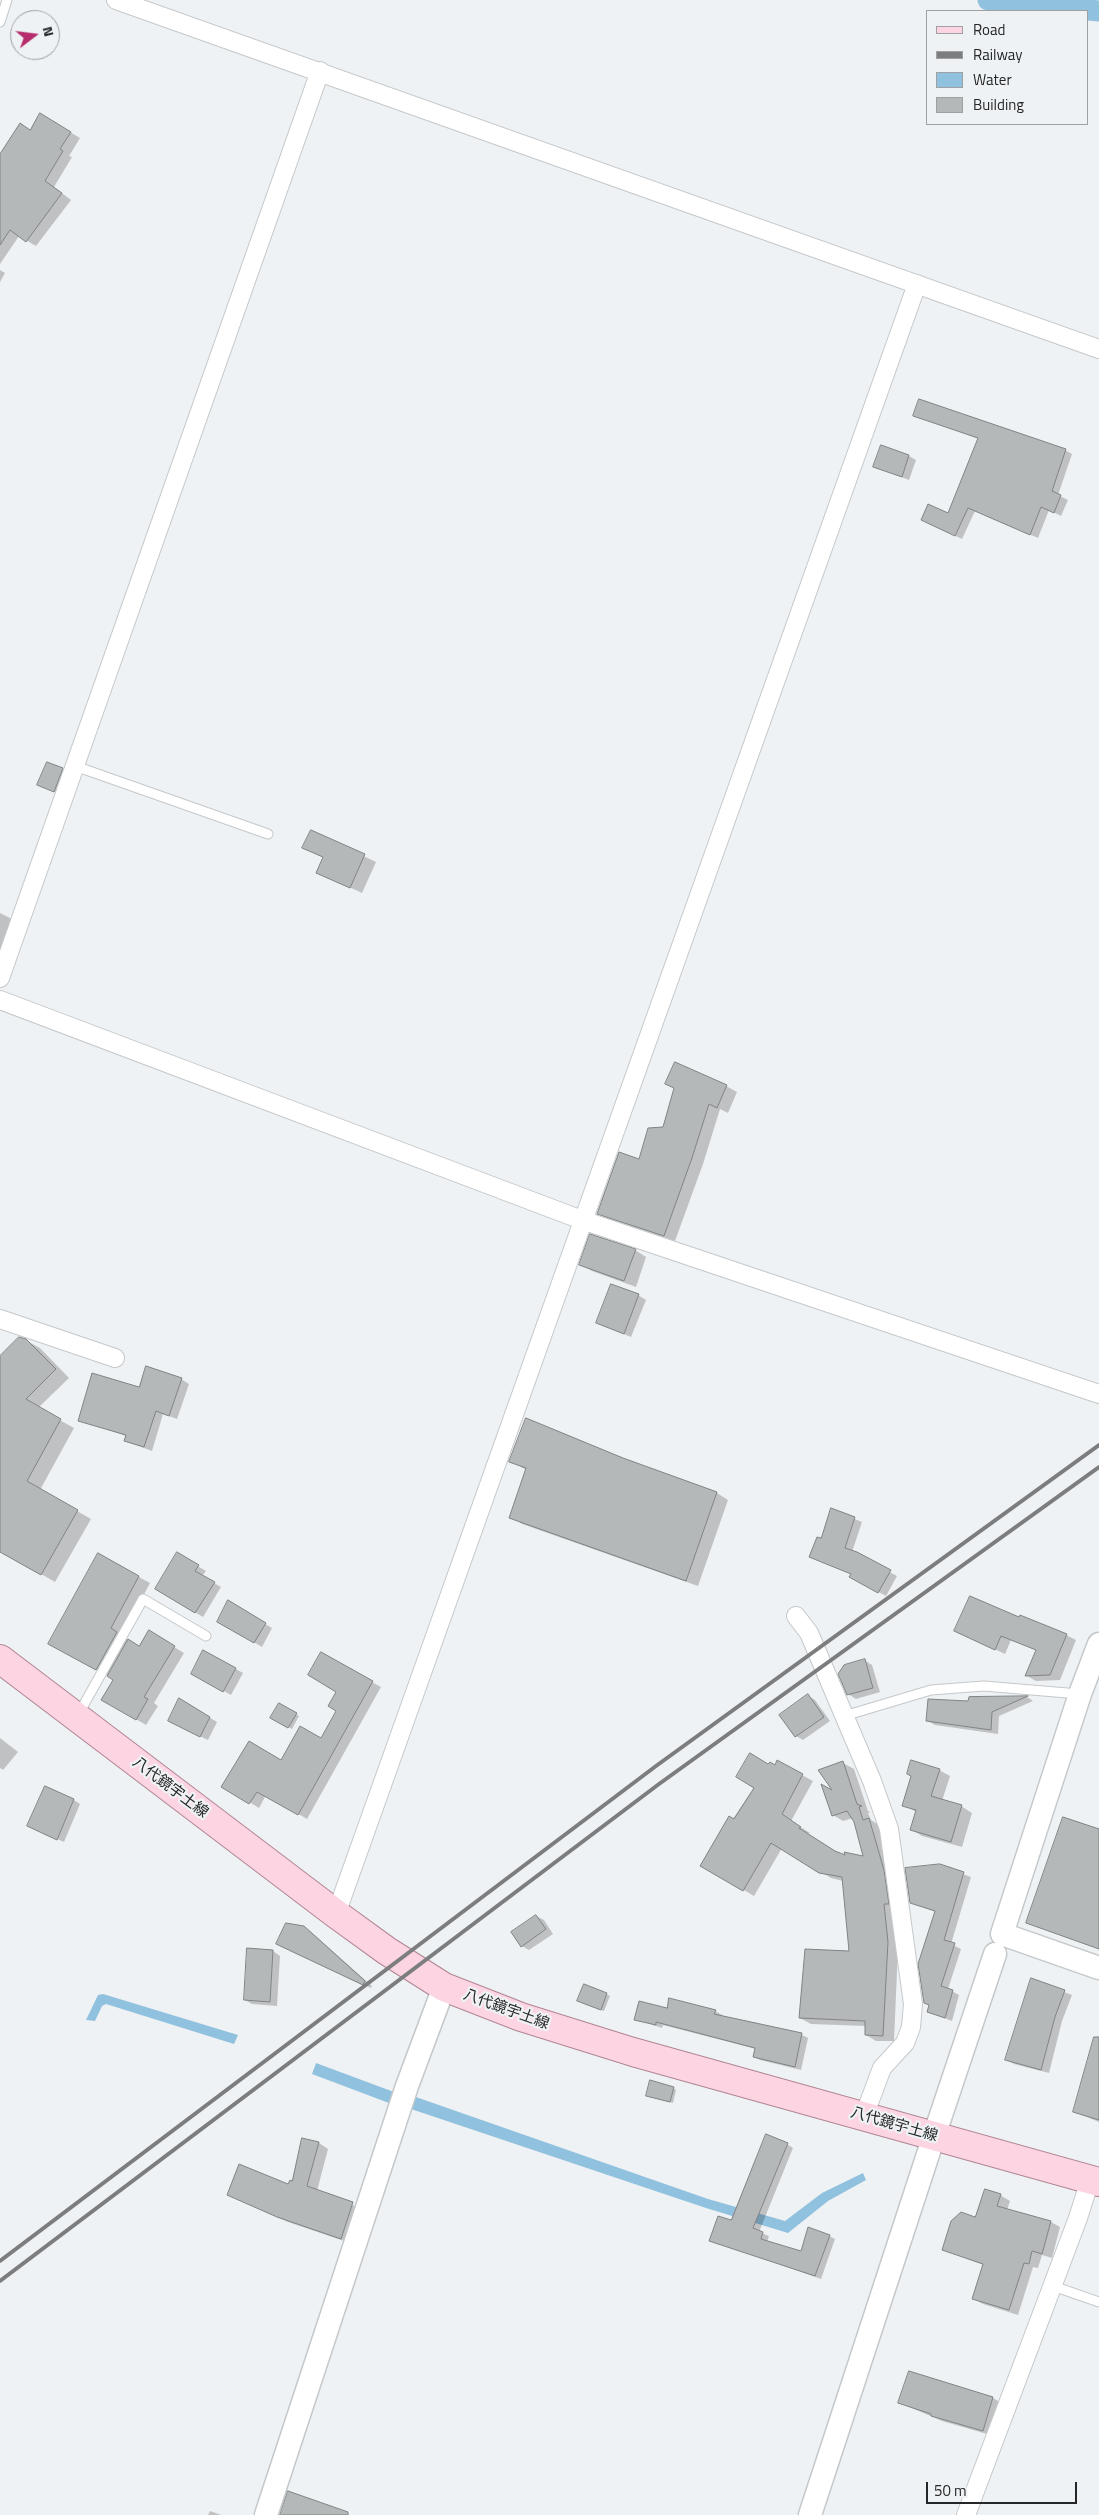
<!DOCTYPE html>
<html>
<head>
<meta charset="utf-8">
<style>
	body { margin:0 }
	#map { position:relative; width:1099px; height:2515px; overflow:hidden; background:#eff2f4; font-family:"Titillium Web",sans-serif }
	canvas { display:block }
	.legend { position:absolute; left:926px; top:10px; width:162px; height:115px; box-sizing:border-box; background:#eff2f4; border:1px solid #9ea0a2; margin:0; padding:6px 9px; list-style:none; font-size:15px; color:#252627 }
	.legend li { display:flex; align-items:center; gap:10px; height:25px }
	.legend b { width:25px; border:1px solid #9ea0a2 }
	.north { position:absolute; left:10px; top:10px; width:50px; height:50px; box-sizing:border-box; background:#eff2f4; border:1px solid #9ea0a2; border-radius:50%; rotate:75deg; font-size:14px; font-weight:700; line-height:20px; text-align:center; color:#252627 }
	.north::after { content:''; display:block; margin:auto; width:18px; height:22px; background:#b52d6c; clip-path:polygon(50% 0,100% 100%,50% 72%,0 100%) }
	.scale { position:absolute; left:926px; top:2482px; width:151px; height:22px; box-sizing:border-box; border:2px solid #252627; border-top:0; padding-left:6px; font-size:15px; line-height:18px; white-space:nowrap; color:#252627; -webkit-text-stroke:4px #eff2f4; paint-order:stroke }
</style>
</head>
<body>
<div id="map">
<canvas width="1099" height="2515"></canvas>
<ul class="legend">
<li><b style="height:6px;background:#fdd4e2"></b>Road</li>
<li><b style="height:6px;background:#7c7d7f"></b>Railway</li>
<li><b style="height:14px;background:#90c1de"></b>Water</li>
<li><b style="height:14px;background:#b5b8b9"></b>Building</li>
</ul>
<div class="north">N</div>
<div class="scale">50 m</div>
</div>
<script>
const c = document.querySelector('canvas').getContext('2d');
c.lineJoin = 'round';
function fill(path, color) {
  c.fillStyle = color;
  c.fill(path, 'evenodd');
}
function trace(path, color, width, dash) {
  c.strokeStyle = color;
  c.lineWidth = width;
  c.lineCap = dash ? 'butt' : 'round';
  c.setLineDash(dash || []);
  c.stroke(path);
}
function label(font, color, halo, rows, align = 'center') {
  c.font = font + ' "Titillium Web","Noto Sans JP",sans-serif';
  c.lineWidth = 4.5;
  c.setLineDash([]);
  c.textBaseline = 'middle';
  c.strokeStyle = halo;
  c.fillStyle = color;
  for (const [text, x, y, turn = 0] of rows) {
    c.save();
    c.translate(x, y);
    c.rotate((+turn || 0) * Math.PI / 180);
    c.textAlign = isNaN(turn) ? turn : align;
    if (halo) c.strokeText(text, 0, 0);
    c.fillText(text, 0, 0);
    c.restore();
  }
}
fill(new Path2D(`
	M103 1994 238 2035 234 2044 106 2004 102 2006 95 2021 86 2020 98 1995Z
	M316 2063 394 2092 389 2103 312 2074Z
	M413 2096 708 2199 785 2221 822 2193 863 2173 866 2180 828 2201 788 2233 706 2208 408 2108Z`), '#90c1de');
fill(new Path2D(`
	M41 115 80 138 69 156 72 157 54 187 71 200 36 246 19 236 0 264V157L31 131Z
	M0 270 5 273 0 282Z
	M915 415 1065 450 1072 454 1058 495 1068 500 1061 516 1049 510 1038 538 975 511 962 539 929 523 949 515 979 439Z
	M909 456 916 460 909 480 875 467Z
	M62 770 65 771 58 793 42 786Z
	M311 831 376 862 362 893 317 872 324 858 304 848Z
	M0 913 22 924 0 979Z
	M726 1086 737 1092 728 1113 720 1109 703 1164 675 1241 609 1219 598 1213 664 1128Z
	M635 1250 646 1257 636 1287 592 1271 580 1264Z
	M638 1295 646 1300 631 1337 597 1323Z
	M25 1340 40 1348 69 1378 38 1408 74 1428 40 1490 91 1519 55 1582 1 1551 0 1553V1368Z
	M181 1379 189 1384 177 1419 163 1414 152 1451 133 1444 125 1440 126 1436 79 1420 139 1389Z
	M622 1459 717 1493 728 1500 698 1586 522 1524 511 1517 526 1470 511 1461Z
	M832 1510 862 1522 852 1552 897 1576 886 1596 851 1577 852 1574 810 1556 822 1540Z
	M177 1554 206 1571 202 1576 221 1587 203 1617 156 1589Z
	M98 1555 150 1583 122 1636 140 1647 149 1632 184 1653 154 1703 158 1706 146 1725 103 1700 115 1680 50 1644Z
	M228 1602 272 1628 262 1647 219 1621Z
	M1019 1619 1066 1635 1076 1640 1060 1680 1036 1681 1027 1676 1037 1650 1011 1640 1005 1654 956 1631Z
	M204 1651 243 1673 231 1695 193 1674Z
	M321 1654 381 1687 307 1819 266 1795 259 1808 223 1786 281 1761 321 1740 337 1710 338 1692Z
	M864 1660 872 1665 880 1692 856 1699 848 1694Z
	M808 1696 815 1700 830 1721 803 1740 796 1736Z
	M1027 1697 1033 1701 999 1716 998 1734 935 1725 928 1721 970 1702V1698Z
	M180 1700 217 1722 208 1740 177 1725Z
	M279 1704 299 1716 292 1729 272 1718Z
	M0 1738 18 1752 3 1770 0 1768Z
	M778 1762 813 1781 791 1821 810 1833 807 1834 838 1853 847 1857H864L853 1818 843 1821 833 1815 843 1763 854 1769 868 1811 870 1812 868 1813 871 1820 879 1825 894 1877 898 1948 894 2041H876L866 2035V2026L811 2024 800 2018 850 1952 843 1881 831 1878 782 1848 754 1896 702 1865 769 1765 775 1766Z
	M939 1770 950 1776 942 1801 961 1806 972 1813 962 1847 922 1836 911 1829 916 1812 904 1805Z
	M74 1800 80 1804 64 1842 35 1829Z
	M940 1866 971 1877 951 1944 961 1949 948 1989 959 1995 952 2021 929 2012 936 1912 911 1903Z
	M536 1916 544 1920 553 1934 529 1950 522 1946Z
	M303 1928 311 1932 372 1986 371 1988 285 1948Z
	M273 1951 280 1956 277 2006 252 2004 245 2000Z
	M1032 1980 1072 1995 1062 2021 1049 2073 1014 2064 1007 2060Z
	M606 1994 610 1996 604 2011 582 2003Z
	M668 2009 715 2011 722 2015 721 2017 802 2035 808 2038 801 2070 760 2060 754 2057 756 2049 663 2025 662 2028 635 2019Z
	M1099 2051V2122L1075 2112Z
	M673 2088 676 2090 673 2103 650 2097Z
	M303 2139 319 2143 328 2149 317 2191 362 2209 350 2243 288 2222 228 2194 289 2186 293 2182Z
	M787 2144 793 2148 759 2232 769 2236 767 2242 802 2252 829 2236 835 2239 821 2279 711 2240 732 2222Z
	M1000 2195 1010 2201 1007 2210 1051 2222 1060 2227 1052 2258 1042 2255 1038 2268 1033 2267 1018 2315 983 2304 974 2299 984 2265 943 2250Z
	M993 2398 1003 2404 994 2436 942 2421 900 2403Z
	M210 2511 221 2515H208Z`), '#0003');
trace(new Path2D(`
	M988 0 1099 11`), '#90c1de', 21);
const building = new Path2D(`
	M40 113 71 132 60 149 63 151 45 181 62 193 26 242 10 230 0 245V154L20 123 30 130Z
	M919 399 1066 449 1052 491 1061 495 1054 513 1041 507 1030 535 968 508 955 536 921 520 928 504 948 513 978 438 913 416Z
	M881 445 909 455 902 477 873 467Z
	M47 762 63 768 54 792 37 785Z
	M311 830 365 854 350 888 316 873 323 857 302 848Z
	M675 1062 727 1085 717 1108 709 1104 692 1158 664 1236 597 1214 619 1152 639 1159 648 1128 663 1127 674 1088 665 1084Z
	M590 1234 636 1249 624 1281 579 1265Z
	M611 1284 639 1294 624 1334 596 1323Z
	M19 1337 26 1339 56 1369 26 1399 61 1419 27 1481 78 1510 41 1575 0 1552V1356Z
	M146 1366 182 1378 169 1416 156 1411 144 1447 124 1441 126 1435 78 1421 92 1373 139 1387Z
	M526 1418 623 1458 717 1492 686 1581 509 1518 526 1468 509 1462Z
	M831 1508 855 1517 845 1548 857 1552 891 1570 878 1593 849 1577 851 1574 809 1557 817 1537 821 1538Z
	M177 1552 199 1565 195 1571 215 1582 195 1613 155 1589Z
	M98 1553 139 1576 111 1628 117 1632 96 1670 48 1644Z
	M970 1596 1019 1617 1020 1615 1067 1634 1050 1675 1025 1676 1036 1650 1001 1636 995 1650 954 1631Z
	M228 1600 266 1623 254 1643 217 1622Z
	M149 1630 175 1646 144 1697 148 1699 136 1720 101 1700 113 1680 107 1676 128 1639 139 1646Z
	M203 1650 236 1668 223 1692 191 1674Z
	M321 1652 373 1681 298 1815 257 1792 249 1804 221 1787 249 1741 281 1760 300 1726 321 1738 336 1711 328 1706 336 1692 308 1675Z
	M865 1659 873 1688 847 1695 838 1674 844 1665Z
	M808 1694 824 1717 795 1737 779 1715Z
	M1028 1696 992 1712 991 1730 926 1721 928 1699 968 1701 969 1697Z
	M179 1698 210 1717 200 1737 168 1721Z
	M279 1703 297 1713 288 1728 270 1718Z
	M750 1753 768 1764 770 1762 775 1765 777 1760 803 1774 782 1814 801 1827 799 1828 835 1851 845 1855 844 1852 863 1856 854 1822 847 1811 832 1816 821 1784 832 1790 818 1770 843 1761 857 1804 862 1806 859 1807 863 1820 869 1818 884 1870 889 1904H884L888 1942 883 2036 865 2035V2021L799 2018 805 1949 849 1951 842 1877 819 1873 771 1843 743 1891 700 1866 729 1816 734 1819 754 1788 736 1777Z
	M911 1760 940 1769 931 1796 962 1805 951 1842 910 1830 916 1810 902 1806 911 1776 907 1774Z
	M45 1786 74 1799 57 1840 27 1826Z
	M1063 1817 1099 1829V1949L1026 1923Z
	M940 1864 964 1872 944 1940 955 1943 941 1986 953 1990 945 2018 927 2012 929 2005 924 2003 918 1964 935 1911 910 1903 905 1868Z
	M536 1915 546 1929 521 1947 511 1932Z
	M286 1923 304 1926 365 1981 363 1985 276 1944Z
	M247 1948 273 1950 270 2002 244 2000Z
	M1031 1978 1065 1990 1055 2017 1041 2070 1005 2060Z
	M584 1984 607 1993 601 2010 577 2001Z
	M669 1998 716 2010 714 2014 802 2033 795 2067 753 2057 755 2048 656 2022V2025L634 2020 639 2001 667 2008Z
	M1094 2037H1099V2120L1073 2112Z
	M650 2080 674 2087 670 2102 646 2096Z
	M766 2134 788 2143 753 2228 763 2232 761 2239 801 2251 808 2227 830 2235 815 2276 709 2241 718 2216 731 2220Z
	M302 2138 319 2142 307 2186 353 2202 341 2239 277 2217 227 2195 239 2164 288 2184 290 2180 292 2181Z
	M985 2189 1001 2194 997 2206 1051 2221 1042 2254 1032 2251 1029 2264 1024 2263 1009 2310 972 2299 983 2264 942 2250 951 2221 961 2212 975 2217Z
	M909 2371 993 2397 983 2431 931 2416V2414L898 2403Z
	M288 2491 348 2512V2515H280Z`);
fill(building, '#b5b8b9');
trace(building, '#808384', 1);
const service = new Path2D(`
	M0 22 7 0
	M75 766 268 834
	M78 1715 143 1599 206 1636
	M844 1716 931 1690 984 1686 1079 1694
	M1053 2286 1099 2302`);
const minor = new Path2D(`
	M116 0 1099 349
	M0 978 320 71
	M0 1000 582 1220 1099 1394
	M0 1319 115 1358
	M796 1616 809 1633 872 1781 889 1829 913 2004 911 2027 905 2043 882 2068 864 2116
	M336 1914 917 284
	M966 2515 1078 2218 1090 2180`);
const tertiary = new Path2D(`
	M1099 1644 1080 1694 1002 1934 1099 1968
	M266 2515 407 2086 444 1987
	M810 2515 934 2136 995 1954`);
const primary = new Path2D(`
	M0 1659 336 1914 387 1951 444 1987 521 2017 633 2052 1099 2182`);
trace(service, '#c5c8ca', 11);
trace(minor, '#c5c8ca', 20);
trace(tertiary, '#c5c8ca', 25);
trace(primary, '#b08594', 30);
trace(service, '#fff', 9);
trace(minor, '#fff', 18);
trace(tertiary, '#fff', 22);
trace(primary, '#fdd4e2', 28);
trace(new Path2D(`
	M0 2261 656 1766 1099 1445
	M0 2281 659 1784 1099 1467`), '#7c7d7f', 4);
label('15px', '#252627', '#eff2f4', [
	["八代鏡宇土線",170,1788,37],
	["八代鏡宇土線",506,2010,20],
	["八代鏡宇土線",894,2125,16]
]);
</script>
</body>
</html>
